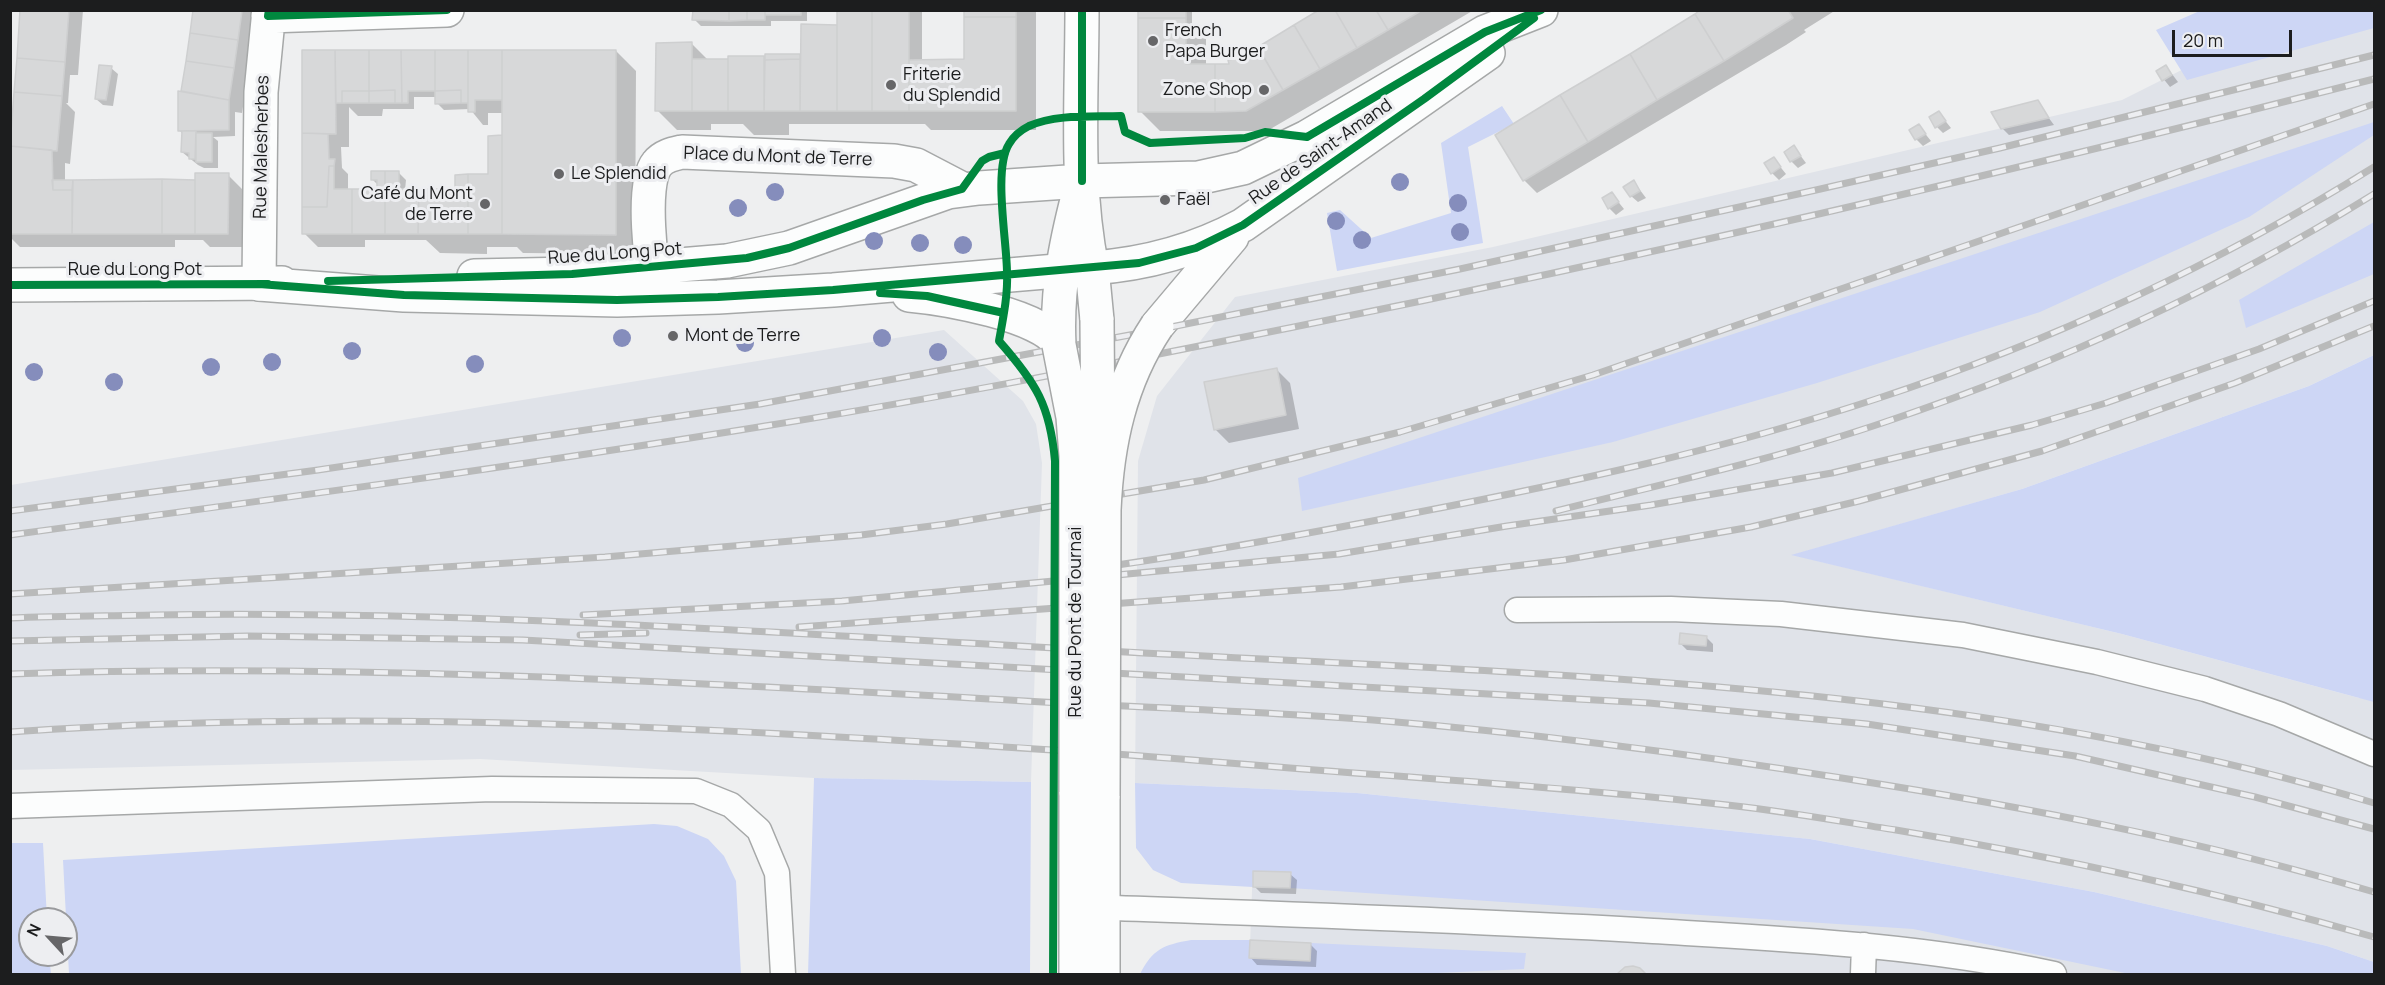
<!DOCTYPE html>
<html>
<head>
<meta charset="utf-8">
<style>
	body { margin:0 }
	#map { position:relative; width:2385px; height:985px; overflow:hidden; background:#eeeff0; font-family:Manrope,sans-serif }
	canvas { display:block }
	.frame { position:absolute; inset:0; border:12px solid #1c1d1e; pointer-events:none }
	.north { position:absolute; left:18px; top:907px; width:60px; height:60px; box-sizing:border-box; background:#edeef1; border:2px solid #999a9d; border-radius:50%; rotate:296deg; font-size:16px; font-weight:700; line-height:24px; text-align:center; color:#1c1d1e }
	.north::after { content:''; display:block; margin:auto; width:21px; height:27px; background:#666668; clip-path:polygon(50% 0,100% 100%,50% 72%,0 100%) }
	.scale { position:absolute; left:2172px; top:30px; width:120px; height:27px; box-sizing:border-box; border:3px solid #1c1d1e; border-top:0; padding-left:8px; font-size:18px; line-height:21px; white-space:nowrap; color:#1c1d1e; -webkit-text-stroke:4px #edeef1; paint-order:stroke }
</style>
</head>
<body>
<div id="map">
<canvas width="2385" height="985"></canvas>
<div class="frame"></div>
<div class="north">N</div>
<div class="scale">20 m</div>
</div>
<script>
const c = document.querySelector('canvas').getContext('2d');
c.lineJoin = 'round';
function fill(path, color) {
  c.fillStyle = color;
  c.fill(path, 'evenodd');
}
function trace(path, color, width, dash) {
  c.strokeStyle = color;
  c.lineWidth = width;
  c.lineCap = dash ? 'butt' : 'round';
  c.setLineDash(dash || []);
  c.stroke(path);
}
function label(font, color, halo, rows, align = 'center') {
  c.font = font + ' Manrope,sans-serif';
  c.lineWidth = 6;
  c.setLineDash([]);
  c.textBaseline = 'middle';
  c.strokeStyle = halo;
  c.fillStyle = color;
  for (const [text, x, y, turn = 0] of rows) {
    c.save();
    c.translate(x, y);
    c.rotate((+turn || 0) * Math.PI / 180);
    c.textAlign = isNaN(turn) ? turn : align;
    if (halo) c.strokeText(text, 0, 0);
    c.fillText(text, 0, 0);
    c.restore();
  }
}
fill(new Path2D(`
	M2299 11H2374V355L2309 386 2022 489 1793 555 2122 634 2359 698 2374 376V962L2327 946 2094 892 1810 839 1357 793 1135 783 1138 461 1157 396 1235 297 1493 247 2122 100Z
	M944 330 1023 401 1036 424 1042 463 1031 782 814 778 480 759 11 770V485Z
	M1254 836 1913 914 2201 974H1249Z`), '#e0e3e9');
fill(new Path2D(`
	M2202 10 2374 11V28L2187 80 2156 30Z
	M1502 106 1514 124 1468 147 1483 243 1337 271 1327 213 1340 210 1371 238 1451 213 1441 143Z
	M2374 122V135L2249 217 2040 312 1817 383 1613 442 1302 511 1298 478Z
	M2374 222V274L2246 328 2239 300Z
	M2374 355V702L2122 634 1791 555 2022 489 2309 386Z
	M814 778 1031 782 1030 974H808Z
	M1135 783 1357 793 1810 839 2094 892 2327 946 2374 962V974H2130L1913 929 1290 888V872L1254 871 1253 887 1181 883 1153 870 1136 848Z
	M654 824 677 826 708 839 724 856 736 881 741 974H69L63 860Z
	M11 843H43L47 919H30V955H49L51 974H11Z
	M1191 940H1250V958L1310 961 1311 943 1526 953 1524 969 1416 974H1140C1153 949 1163 945 1191 940Z`), '#cdd6f5');
fill(new Path2D(`
	M22 10H83L78 75H70L68 103H66L75 112 70 164 65 163V181H197L228 175 242 189V247H210L203 240H175V247H20L10 237V146Z
	M195 10H258L242 113 235 112V136L213 137 218 141V168H204L198 165 182 152 183 134 179 130 185 94 182 91Z
	M694 10H807V21H771V26H701L694 19Z
	M839 10H922V61H965V10H1036V130H931L925 124H789V135H754L743 124H711V130H677L657 110 692 44 709 61 764 58 766 61V55L802 56 839 26Z
	M1140 10H1192V26L1206 39V66H1231L1261 50 1322 10H1474L1267 131H1160L1140 111Z
	M1703 10H1836L1804 30 1806 32 1786 45 1537 193 1524 180Z
	M616 51 636 71 635 254 523 253 517 247H487V254L440 253 426 240H365V247H318L304 233V52ZM414 97H437V103L444 110 470 109 483 125H488V113H503V137L489 176 456 190H405L406 180 399 173 372 179 378 185V190L348 191V174L342 168 341 147H349V107L358 116H382L383 109H414Z
	M2166 66 2178 82 2170 87 2158 72Z
	M111 68 118 74 113 106 103 105 96 99Z
	M2037 102 2054 125 2009 135 2002 128Z
	M1939 113 1951 128 1943 133 1937 127Z
	M1919 126 1931 141 1923 146 1916 139Z
	M1794 147 1806 163 1798 168 1791 161Z
	M1774 159 1786 174 1779 180 1772 173Z
	M1634 182 1646 198 1638 202 1631 196Z
	M1612 194 1624 209 1616 215 1609 208Z
	M1276 369 1290 383 1299 429 1229 443 1215 429Z
	M1706 637 1713 644V652L1687 650 1680 643Z
	M1290 874 1297 880 1296 894 1261 893 1254 886Z
	M1310 944 1317 951 1316 967 1257 965 1251 958Z`), '#0003');
const building = new Path2D(`
	M69 10 65 62 17 58 20 10Z
	M193 10 242 11 238 40 190 33Z
	M693 10H729V21L692 20Z
	M729 10H747V20L729 21Z
	M747 10H765V20H747Z
	M765 10H801V15H765Z
	M837 10H872V111H837Z
	M872 10H909V111H872Z
	M964 10H1016V17H964Z
	M1138 10H1186V18H1138Z
	M1319 10H1335L1357 48 1320 69 1294 25Z
	M1335 10H1376L1388 30 1357 48Z
	M1376 10H1418L1419 12 1388 30Z
	M1700 10H1788L1793 18 1724 61 1695 14Z
	M1695 14 1724 61 1657 100 1630 54Z
	M964 17H1016V111H909V60L964 59Z
	M1138 18H1186V64H1215V112H1138Z
	M801 24 837 25V111H800Z
	M1294 25 1320 69 1283 90 1258 47Z
	M190 33 238 40 234 68 186 61Z
	M692 42V111H655L656 43Z
	M1259 49 1283 90 1246 111 1215 112V64H1229L1228 60 1240 58 1241 60Z
	M302 50H335L336 134 302 133Z
	M335 50H369V91H342V103H336Z
	M369 50H401L402 103H395V90L369 91Z
	M401 50H435V91H408V103H402Z
	M435 50H468V103H461V90L435 91Z
	M468 50H502V100H475V112H468Z
	M502 50H616V235L502 234Z
	M765 54H800V59L765 60Z
	M1630 54 1657 100 1588 142 1560 95Z
	M728 56H764V111H728Z
	M17 58 65 62 62 96 14 92Z
	M692 59H728V111H692Z
	M800 59V111H764L765 60Z
	M186 61 234 68 229 100 181 91Z
	M99 65 112 66 106 100 95 99Z
	M2166 65 2172 75 2162 81 2156 71Z
	M395 90V103H369V91Z
	M461 90V103L435 104V91Z
	M178 91 229 100V130L178 131Z
	M342 91H369V103H342Z
	M14 92 62 96 57 151 10 146Z
	M1560 95 1588 142 1523 181 1495 135Z
	M2038 100 2049 118 2001 129 1991 112Z
	M1939 111 1946 121 1935 128 1929 117Z
	M1919 124 1926 134 1915 140 1909 130Z
	M182 131H196L195 159H189V153L181 152Z
	M196 133H212V162H196Z
	M302 133 328 134 329 159H335L334 166H329L327 207H302Z
	M502 135V234H468V174H488V136Z
	M1794 145 1801 156 1790 162 1784 152Z
	M10 146 52 150 53 190H72V234H10Z
	M1774 157 1781 167 1771 174 1764 163Z
	M329 166H334V189H352V234H302V207H327Z
	M371 171H385V234H352V189H377V180H371Z
	M385 171H399V189H419L418 234H385Z
	M195 173H229L228 234H195Z
	M468 174V234H418L419 189H455V175Z
	M162 179V234H72L73 180Z
	M162 179 195 180V234H162Z
	M52 180H73L72 190H53Z
	M1634 180 1640 191 1630 197 1623 187Z
	M1612 192 1619 202 1608 209 1602 198Z
	M1277 368 1286 415 1214 430 1204 382Z
	M1680 633 1707 636 1706 646 1679 644Z
	M1253 871 1291 872 1290 888 1253 887Z
	M1250 940 1311 943 1310 961 1249 958Z
	M1633 966 1640 968 1646 974H1617L1625 967Z`);
fill(building, '#d7d8d9');
trace(building, '#cecfd0', 1.5);
const service = new Path2D(`
	M1517 610 1671 609 1781 614 1963 635 2097 662 2205 689 2279 714 2374 754
	M10 806 492 789 696 791 731 805 759 830 777 873 783 974
	M1087 907C1276 914 1464 920 1653 931 1787 939 1922 945 2054 974
	M1863 974 1864 945`);
const minor = new Path2D(`
	M268 16 447 10
	M259 284 261 92 269 10
	M656 295C652 268 640 185 657 164 663 156 673 154 682 152L894 161 916 165 962 189`);
const tertiary = new Path2D(`
	M474 276 572 274 727 261 789 248 948 192 979 188 1082 181
	M259 284 404 295 617 300 718 297 833 290 1092 268C1075 184 1082 96 1082 10
	M10 285 282 283
	M909 295C942 298 1045 315 1059 345`);
const primary = new Path2D(`
	M1097 320 1092 268C1147 264 1195 251 1243 225L1488 53
	M1157 326 1232 237
	M1059 345C1056 287 1067 237 1082 181L1198 178 1243 168 1307 137 1485 32 1541 10
	M1076 792V974
	M1103 974V796`);
trace(service, '#a6a8a8', 27);
trace(minor, '#a6a8a8', 36);
trace(tertiary, '#a6a8a8', 36);
trace(primary, '#a6a8a8', 36);
trace(service, '#fcfdfd', 24);
trace(minor, '#fcfdfd', 33);
trace(tertiary, '#fcfdfd', 33);
trace(primary, '#fcfdfd', 33);
const rail = new Path2D(`
	M10 511 318 470 760 404 1151 331 1460 269 1816 190 2000 148 2374 55
	M1556 511C1667 483 1780 458 1888 421 2058 364 2222 288 2374 194
	M10 535C262 501 514 467 765 426 941 398 1115 363 1289 328 1653 255 2015 171 2374 79
	M1074 571C1188 556 1301 535 1414 513 1570 483 1725 449 1876 399 2050 342 2218 264 2374 167
	M10 594 605 557 861 535 947 524 1204 480 1400 432 1593 375 2374 104
	M583 615 842 601 1339 554 1507 526 1651 505 1832 473 2032 425 2106 403 2259 349 2374 301
	M10 618C58 616 106 616 154 615 472 610 791 634 1109 651 1533 675 1964 679 2374 803
	M799 627 1341 587 1564 560 1751 527 1859 501 2042 451 2235 383 2374 326
	M580 635 646 633
	M10 641 248 636 523 640 1649 703 1867 724 2075 756 2255 797 2374 829
	M10 674C338 663 664 681 991 699 1118 707 1246 710 1373 720 1533 733 1691 754 1848 779 2026 807 2202 841 2374 892
	M10 732C370 707 727 729 1086 752 1190 759 1293 769 1397 776 1504 784 1611 792 1718 804 1778 810 1837 821 1896 830 2058 857 2217 892 2374 937`);
trace(rail, '#b9baba', 7);
trace(rail, '#edeef1', 4.5, [14]);
const primaryBridge = new Path2D(`
	M1097 320 1098 445
	M1059 345 1073 417 1076 456V792
	M1103 796 1104 510C1107 443 1120 382 1157 326`);
trace(primaryBridge, '#a6a8a8', 36, []);
trace(primaryBridge, '#fcfdfd', 33);
trace(new Path2D(`
	M269 10 268 16 447 10
	M1082 181V10
	M328 281 572 274 747 258 789 248 923 200 962 189 982 161 989 157 1005 153
	M259 284 404 295 617 300 718 297 833 290 1139 263 1196 248 1243 225 1424 99 1534 18
	M10 285 268 284
	M880 293 927 296 1004 313
	M1053 974 1055 461C1050 405 1036 383 999 341 1003 319 1008 295 1007 273 1007 241 993 170 1009 144 1013 137 1021 130 1029 126 1056 114 1091 117 1121 116L1125 132 1150 143 1245 138 1265 132 1307 137 1485 32 1541 10`), '#00873e', 8);
c.fillStyle = '#858dbc';
for (const [x, y] of [
	[1400,182],
	[775,192],
	[1458,203],
	[738,208],
	[1336,221],
	[1460,232],
	[1362,240],
	[874,241],
	[920,243],
	[963,245],
	[622,338],
	[882,338],
	[745,343],
	[352,351],
	[938,352],
	[272,362],
	[475,364],
	[211,367],
	[34,372],
	[114,382]
]) {
  c.beginPath();
  c.arc(x, y, 9, 0, 2 * Math.PI);
  c.fill();
}
for (const [x, y, r, color] of [
	[1153,41,6,"#666668"],
	[891,85,6,"#666668"],
	[1264,90,6,"#666668"],
	[559,174,6,"#666668"],
	[1165,200,6,"#666668"],
	[485,204,6,"#666668"],
	[673,336,6,"#666668"]
]) {
  const dot = new Path2D();
  dot.arc(x, y, r, 0, 2 * Math.PI);
  c.fillStyle = color;
  c.fill(dot);
  trace(dot, '#edeef1', 2);
}
label('18px', '#1c1d1e', '#edeef1', [
	["French",1165,31],
	["Papa Burger",1165,52],
	["Friterie",903,75],
	["du Splendid",903,96],
	["Zone Shop",1252,90,"right"],
	["Le Splendid",571,174],
	["Café du Mont",473,194,"right"],
	["de Terre",473,215,"right"],
	["Faël",1177,200],
	["Mont de Terre",685,336]
], 'left');
label('18px', '#1c1d1e', '#edeef1', [
	["Rue Malesherbes",262,147,-89],
	["Rue de Saint-Amand",1321,152,-35],
	["Place du Mont de Terre",778,157,2],
	["Rue du Long Pot",615,254,-4],
	["Rue du Long Pot",135,270],
	["Rue du Pont de Tournai",1076,622,-90]
]);
</script>
</body>
</html>
